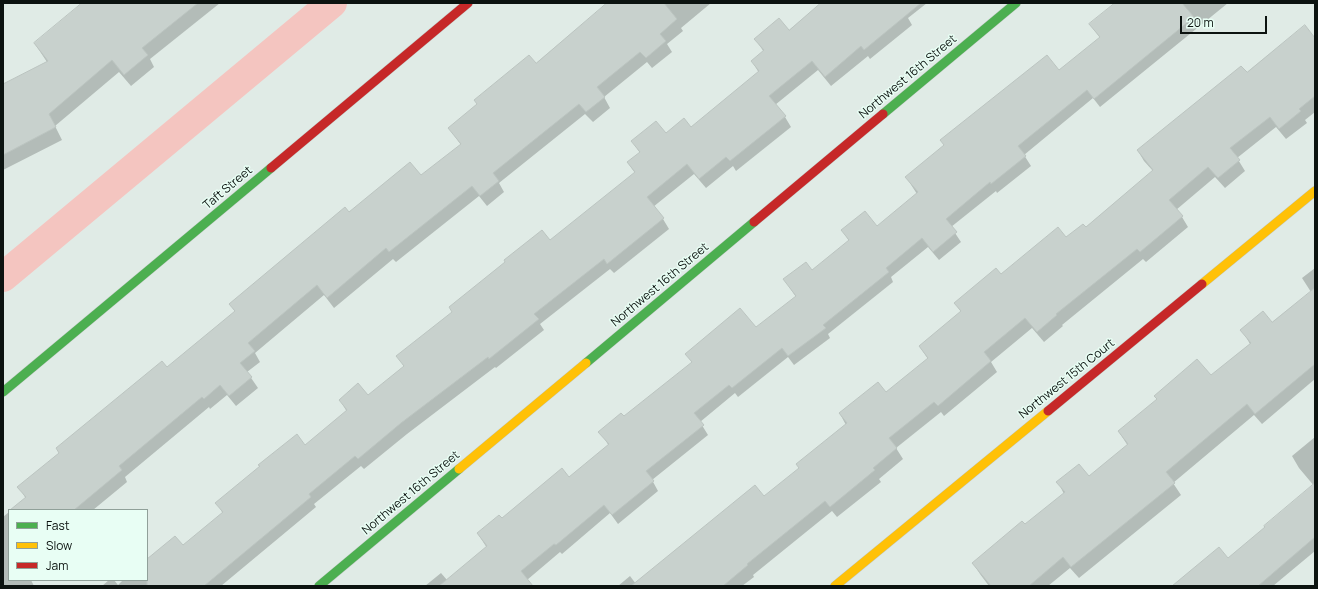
<!DOCTYPE html>
<html>
<head>
<meta charset="utf-8">
<style>
	body { margin:0 }
	#map { position:relative; width:1318px; height:589px; overflow:hidden; background:#e0ebe6; font-family:Manrope,sans-serif }
	canvas { display:block }
	.frame { position:absolute; inset:0; border:4px solid #0c1310; pointer-events:none }
	.legend { position:absolute; left:8px; top:509px; width:140px; height:72px; box-sizing:border-box; background:#e8fef4; border:1px solid #90a099; margin:0; padding:5px 7px; list-style:none; font-size:12px; color:#0c1310 }
	.legend li { display:flex; align-items:center; gap:8px; height:20px }
	.legend b { width:20px; border:1px solid #90a099 }
	.scale { position:absolute; left:1180px; top:16px; width:87px; height:18px; box-sizing:border-box; border:2px solid #0c1310; border-top:0; padding-left:5px; font-size:12px; line-height:14px; white-space:nowrap; color:#0c1310; -webkit-text-stroke:3px #e8fef4; paint-order:stroke }
</style>
</head>
<body>
<div id="map">
<canvas width="1318" height="589"></canvas>
<div class="frame"></div>
<ul class="legend">
<li><b style="height:5px;background:#4caf50"></b>Fast</li>
<li><b style="height:5px;background:#ffc107"></b>Slow</li>
<li><b style="height:5px;background:#c62828"></b>Jam</li>
</ul>
<div class="scale">20 m</div>
</div>
<script>
const c = document.querySelector('canvas').getContext('2d');
c.lineJoin = 'round';
function fill(path, color) {
  c.fillStyle = color;
  c.fill(path, 'evenodd');
}
function trace(path, color, width, dash) {
  c.strokeStyle = color;
  c.lineWidth = width;
  c.lineCap = dash ? 'butt' : 'round';
  c.setLineDash(dash || []);
  c.stroke(path);
}
function label(font, color, halo, rows, align = 'center') {
  c.font = font + ' Manrope,sans-serif';
  c.lineWidth = 3;
  c.setLineDash([]);
  c.textBaseline = 'middle';
  c.strokeStyle = halo;
  c.fillStyle = color;
  for (const [text, x, y, turn = 0] of rows) {
    c.save();
    c.translate(x, y);
    c.rotate((+turn || 0) * Math.PI / 180);
    c.textAlign = isNaN(turn) ? turn : align;
    if (halo) c.strokeText(text, 0, 0);
    c.fillText(text, 0, 0);
    c.restore();
  }
}
fill(new Path2D(`
	M83 3H220L150 59 154 67 131 86 119 72 55 126 62 140 3 170V85L47 62 35 44Z
	M608 3H711L681 28 683 31 667 44 672 52 652 68 647 62 604 97 610 108 593 122 585 114 499 183 504 192 487 206 479 196 396 262 393 259 334 308 324 295 255 353 260 362 247 372 258 388 236 406 227 395 210 409 209 407 125 477 127 482 93 510H12L26 499 19 487 167 369 235 312 231 305 349 213 421 177 461 145 449 128 535 65Z
	M823 3H927L908 18 912 25 870 59 868 56 831 86 818 70 775 105 785 117 791 127 736 171 733 166 706 188 694 174 653 207 663 219 669 229 614 273 610 269 540 324 544 330 496 368 495 367 407 434 364 469 361 466 314 504 316 507 221 586H102L109 580H114L118 585 123 580H147V560L183 546 223 514 217 503 305 446 347 412 340 400 368 396 404 367 398 356 550 241 635 173 628 163 640 153 632 141 691 128 759 73 752 61 764 52 755 39 789 32Z
	M1125 3H1228L1100 107 1093 98 1024 155 1031 166 997 193 996 191 951 227 961 242 939 260 928 247 891 277 893 282 828 334 830 338 794 365 788 357 738 397 735 393 700 422 708 435 652 480 658 491 618 524 610 513 562 554 560 552 527 580 532 586H425L441 573 447 580 487 548 478 534 569 478 609 446 600 432 624 418 692 363 687 354 756 329 796 297 784 279 812 271 849 241 842 230 877 227 917 194 906 177 1059 72 1100 38 1090 24Z
	M1315 37V112L1305 120 1307 123 1286 139 1276 127 1237 158 1245 171 1225 188 1215 177 1176 210 1182 217 1188 227 1146 262 1143 259 1062 325 1063 326 1044 342 1032 328 991 362 997 372 944 416 941 412 896 448 903 459 879 479 881 482 837 517 832 511 753 575 754 577 742 586H618L630 576 636 584 764 498 800 469 797 464 846 425 840 414 886 393 928 359 920 347 961 312 955 303 1001 275 1085 228 1153 171 1144 161 1138 151 1247 74Z
	M1315 268V379L1262 424 1254 415 1173 483 1181 495 1079 578 1070 568 1048 586H989L980 574 973 563 1025 526 1064 494 1058 482 1089 477 1128 446 1119 432 1211 376 1250 344 1242 330 1271 324 1311 292 1302 278Z
	M1315 437V487L1299 468 1292 456Z
	M1315 500V551L1273 586H1173L1228 559Z
	M9 512V580H31L34 586H3V517Z`), '#0003');
trace(new Path2D(`
	M3 277 332 3`), '#f4c5c0', 30);
const building = new Path2D(`
	M82 3H198L142 48 148 55 124 75 112 60 49 114 56 127 3 155V84L48 61 34 43Z
	M607 3H664L677 19 660 34 666 41 646 58 640 52 597 87 605 97 586 112 579 104 493 173 499 181 480 196 472 186 389 252 386 248 327 298 317 285 248 343 255 351 240 363 252 377 229 396 220 385 204 399 202 397 119 466 122 470 74 510H10L26 497 17 487 59 453 56 448 162 361 167 367 235 311 229 304 345 207 349 212 410 162 421 175 461 144 448 128 477 104 474 100 529 55 536 63Z
	M821 3H921L864 50 861 46 825 77 812 61 769 96 786 116 730 161 726 157 699 179 687 164 647 197 664 218 607 264 604 259 534 314 539 319 489 359 488 357 401 423 358 459 355 456 309 494 311 497 204 586H147V559L175 536 183 545 223 512 215 503 260 466 258 465 297 434 305 445 347 410 339 400 358 383 368 395 404 366 396 356 452 312 449 307 505 262 504 260 542 230 550 240 635 172 627 162 640 152 631 141 656 121 666 133 684 118 691 127 759 71 751 61 764 50 754 39 779 18 789 30Z
	M1115 3H1182L1194 17 1094 99 1087 90 1018 146 1026 156 991 184 990 182 946 219 957 232 933 252 922 238 886 268 889 272 823 325 826 328 788 356 782 348 732 388 729 385 694 413 704 425 646 471 654 481 612 515 604 505 556 545 554 544 521 571 533 586H439L487 546 477 533 499 515 502 518 562 468 569 477 609 444 598 432 621 413 624 416 692 362 685 354 740 308 756 327 796 296 783 279 806 262 812 270 849 240 841 230 865 211 877 226 918 192 905 177 944 145 940 140 1047 55 1059 70 1100 37 1089 24Z
	M1305 25 1315 38V96L1299 109 1301 111 1279 129 1270 117 1230 148 1240 160 1218 178 1208 167 1169 200 1183 216 1140 252 1137 249 1056 314 1057 315 1037 332 1025 318 984 352 991 361 938 406 934 402 889 438 897 448 873 468 875 470 830 507 825 501 747 564 748 565 723 586H631L755 485 764 496 799 468 796 464 847 423 839 413 878 382 886 392 928 358 919 346 961 311 954 303 996 268 1001 274 1058 227 1066 237 1083 224 1086 227 1153 170 1137 150 1241 66 1247 72Z
	M1315 288V364L1255 414 1247 404 1166 472 1175 483 1071 567 1063 557 1029 586H991L972 563 1022 521 1025 524 1065 492 1056 482 1079 464 1089 476 1128 444 1118 431 1157 399 1154 396 1197 359 1211 375 1251 343 1240 330 1263 311 1272 322Z
	M1315 483V537L1258 586H1172L1219 547 1228 558 1265 527 1264 526Z`);
fill(building, '#c8d1cd');
trace(building, '#bbc4c0', 1);
const fast = new Path2D(`
	M883 114 1016 3
	M586 363 754 222
	M3 392 271 168
	M319 586 459 469`);
const slow = new Path2D(`
	M1202 284 1315 191
	M459 469 586 363
	M835 586 1048 411`);
const jam = new Path2D(`
	M271 168 468 3
	M754 222 883 114
	M1048 411 1202 284`);
trace(fast, '#bec7c3', 10);
trace(slow, '#bec7c3', 10);
trace(jam, '#bec7c3', 10);
trace(fast, '#4caf50', 9);
trace(slow, '#ffc107', 9);
trace(jam, '#c62828', 9);
label('12px', '#0c1310', '#e8fef4', [
	["Northwest 16th Street",908,77,-40],
	["Taft Street",228,188,-40],
	["Northwest 16th Street",660,285,-40],
	["Northwest 15th Court",1067,379,-39],
	["Northwest 16th Street",411,493,-40]
]);
</script>
</body>
</html>
